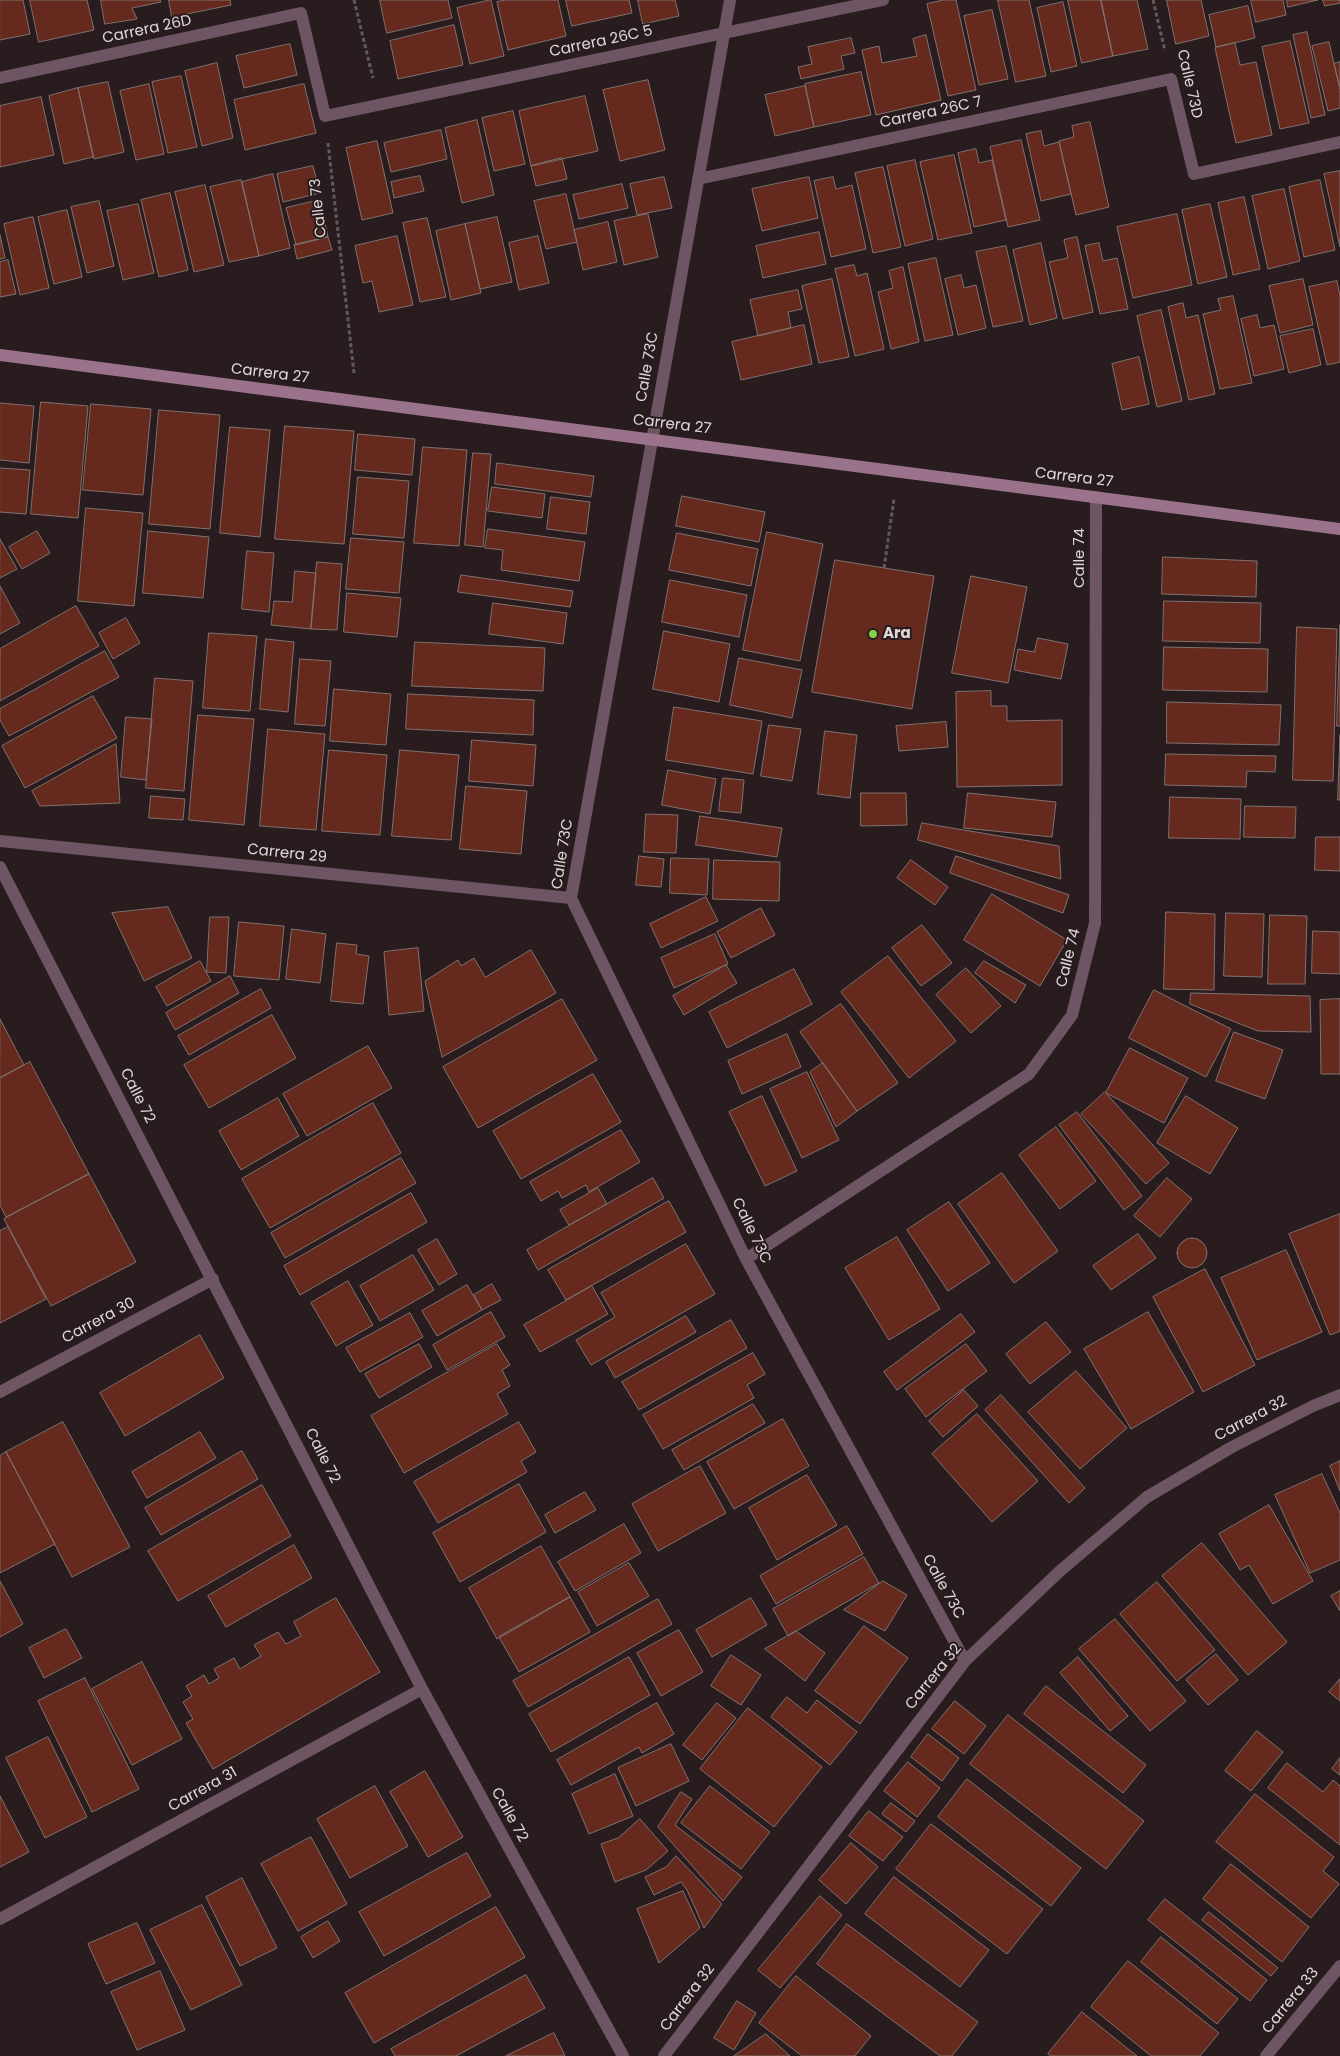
<!DOCTYPE html>
<html>
<head>
<meta charset="utf-8">
<style>
	body { margin:0 }
	canvas { display:block; background:#281c1e }
</style>
</head>
<body>
<canvas width="1340" height="2056"></canvas>
<script>
const c = document.querySelector('canvas').getContext('2d');
c.lineJoin = 'round';
function fill(path, color) {
  c.fillStyle = color;
  c.fill(path, 'evenodd');
}
function trace(path, color, width, dash) {
  c.strokeStyle = color;
  c.lineWidth = width;
  c.lineCap = dash ? 'butt' : 'round';
  c.setLineDash(dash || []);
  c.stroke(path);
}
function label(font, color, halo, rows, align = 'center') {
  c.font = font + ' Poppins,sans-serif';
  c.lineWidth = 4;
  c.setLineDash([]);
  c.textBaseline = 'middle';
  c.strokeStyle = halo;
  c.fillStyle = color;
  for (const [text, x, y, turn = 0] of rows) {
    c.save();
    c.translate(x, y);
    c.rotate((+turn || 0) * Math.PI / 180);
    c.textAlign = isNaN(turn) ? turn : align;
    if (halo) c.strokeText(text, 0, 0);
    c.fillText(text, 0, 0);
    c.restore();
  }
}
const building = new Path2D(`
	M0 0H23L30 34 0 40Z
	M30 0H87L94 30 39 42Z
	M101 0H160L161 2 132 8 137 19 105 24Z
	M169 0H230L231 5 172 17Z
	M380 0H448L452 18 387 33Z
	M491 0 504 56 470 64 457 8Z
	M506 0H558L566 36 508 50 497 2Z
	M566 0H629L632 13 572 26Z
	M638 0H675L679 16 643 24Z
	M944 0H956L976 90 948 96 927 4Z
	M998 0H1029L1046 76 1016 82Z
	M1068 0H1101L1113 56 1082 63Z
	M1101 0H1137L1148 49 1113 56Z
	M1167 0H1201L1209 36 1176 44Z
	M1251 0H1283L1286 15 1256 22Z
	M1287 0H1318L1288 7Z
	M1323 0H1340V3L1325 6Z
	M1063 2 1077 66 1051 72 1037 8Z
	M1248 6 1255 38 1216 47 1209 15Z
	M992 10 1008 79 979 85 964 16Z
	M454 25 463 65 398 79 390 41Z
	M1307 32 1325 115 1311 118 1293 35Z
	M926 35 941 100 876 115 862 50 879 46 882 63 917 56 913 39Z
	M851 38 855 53 841 56 844 69 801 79 798 67 812 64 808 47Z
	M1290 41 1309 123 1280 129 1262 47Z
	M1329 42 1340 89V108L1328 111 1312 46Z
	M1235 43 1240 65 1256 62 1272 135 1236 143 1215 48Z
	M290 44 297 75 244 88 236 56Z
	M1340 62V89L1334 64Z
	M217 63 233 138 202 146 185 71Z
	M861 72 871 115 814 127 805 84Z
	M181 76 197 147 168 153 152 82Z
	M648 80 665 150 620 161 603 90Z
	M108 82 124 152 94 159 78 88Z
	M149 84 164 154 136 160 120 91Z
	M304 84 316 133 245 150 234 100Z
	M805 86 814 127 775 136 765 95Z
	M78 88 93 157 64 164 49 96Z
	M585 96 598 151 531 166 519 111Z
	M41 97 54 155 0 167V106Z
	M513 111 525 164 494 171 482 118Z
	M477 120 494 195 462 203 445 128Z
	M1090 122 1109 207 1076 215 1059 141 1074 137 1072 126Z
	M441 130 447 159 391 172 384 143Z
	M1041 131 1044 146 1059 142 1071 194 1041 201 1026 134Z
	M1021 140 1040 220 1008 227 990 147Z
	M377 141 393 213 362 220 346 148Z
	M976 149 979 163 992 160 1006 220 974 227 958 153Z
	M954 155 972 233 938 240 920 162Z
	M562 158 567 179 536 186 531 166Z
	M915 160 933 239 905 246 887 166Z
	M313 166 320 193 283 202 277 174Z
	M883 167 901 247 873 253 855 173Z
	M1340 171V247L1324 174Z
	M273 174 290 248 259 256 242 182Z
	M420 176 424 191 394 198 391 182Z
	M664 177 672 208 637 215 630 184Z
	M809 177 818 218 762 231 752 189Z
	M833 177 836 189 852 185 866 249 831 257 814 181Z
	M241 180 259 256 229 262 210 187Z
	M1320 180 1335 250 1304 257 1289 187Z
	M622 184 628 208 579 219 573 195Z
	M205 185 224 265 194 272 175 192Z
	M1284 189 1300 261 1268 269 1252 196Z
	M170 193 188 270 159 277 141 200Z
	M566 194 577 242 546 249 534 201Z
	M1244 197 1260 269 1233 275 1218 203Z
	M320 200 328 237 296 245 286 208Z
	M99 201 114 266 87 273 71 207Z
	M138 204 154 273 123 280 107 211Z
	M1210 204 1227 277 1198 284 1182 210Z
	M67 210 82 277 54 284 38 217Z
	M648 214 658 257 624 265 614 221Z
	M1177 214 1192 285 1133 298 1117 227Z
	M33 217 49 288 20 295 4 224Z
	M497 217 512 282 480 289 465 224Z
	M427 218 446 297 420 302 403 223Z
	M608 222 617 262 583 270 574 230Z
	M465 224 481 293 451 300 436 231Z
	M819 232 826 264 763 278 756 246Z
	M0 235 5 258 0 259Z
	M397 236 413 305 379 312 372 281 363 283 355 246Z
	M538 236 549 283 519 290 509 243Z
	M328 237 332 250 297 259 294 245Z
	M1077 237 1093 312 1063 319 1049 262 1068 258 1064 240Z
	M1041 243 1057 318 1030 325 1013 250Z
	M1099 243 1103 261 1117 258 1128 309 1100 314 1085 246Z
	M1006 246 1023 321 993 327 976 252Z
	M936 258 953 335 925 341 908 264Z
	M8 260 16 294 0 297V262Z
	M854 265 857 276 867 273 884 349 855 356 835 269Z
	M903 267 919 342 891 349 878 292 893 288 889 271Z
	M961 275 964 288 976 285 986 328 958 335 945 279Z
	M832 279 849 357 819 363 802 286Z
	M1303 279 1313 325 1280 333 1269 286Z
	M1337 281 1340 296V362L1327 365 1309 287Z
	M798 290 802 309 788 312 791 328 758 336 750 300Z
	M1233 296 1252 383 1220 389 1203 314 1221 310 1218 299Z
	M1183 303 1186 318 1198 315 1215 394 1189 400 1168 307Z
	M1161 310 1182 401 1157 407 1137 316Z
	M1257 315 1260 328 1274 325 1284 369 1254 376 1241 319Z
	M804 325 812 364 741 380 732 342Z
	M1313 329 1321 365 1289 373 1280 336Z
	M1139 357 1149 404 1122 410 1112 364Z
	M41 402 88 406 78 518 31 514Z
	M0 403 34 406 29 463 0 460Z
	M91 404 151 409 143 495 83 490Z
	M159 410 220 415 210 529 149 524Z
	M285 426 354 431 344 544 275 539Z
	M230 427 270 430 260 537 220 533Z
	M358 434 415 439 412 475 355 470Z
	M423 447 467 450 459 546 414 543Z
	M473 453 491 454 483 547 465 545Z
	M497 463 594 476 591 497 495 484Z
	M0 468 30 470 26 514 0 512Z
	M358 477 409 481 404 538 353 534Z
	M492 487 545 494 542 518 488 511Z
	M682 496 765 512 759 542 676 526Z
	M551 497 590 502 586 534 547 529Z
	M86 508 143 513 134 606 78 601Z
	M488 529 585 542 579 581 501 570 503 550 485 548Z
	M37 531 50 553 22 569 9 547Z
	M148 531 209 537 203 598 143 593Z
	M767 532 823 544 800 661 743 650Z
	M677 533 758 549 751 586 669 570Z
	M351 538 404 542 399 593 346 589Z
	M0 539 17 569 0 578Z
	M247 551 274 553 269 612 242 609Z
	M1163 557 1257 561 1256 597 1162 594Z
	M835 560 934 576 912 709 812 692Z
	M317 562 342 564 337 630 311 629Z
	M295 571 316 573 311 629 271 625 274 601 292 602Z
	M461 575 573 591 570 607 458 592Z
	M971 576 1027 587 1008 683 952 673Z
	M670 580 747 595 739 637 662 622Z
	M0 586 20 623 0 634Z
	M347 593 401 598 397 637 344 632Z
	M1164 601 1261 603 1260 643 1163 641Z
	M493 603 567 613 563 644 489 634Z
	M76 606 99 646 0 701V649Z
	M126 618 140 643 113 659 99 633Z
	M1340 625V726H1337Z
	M1297 627 1337 629 1333 781 1293 780Z
	M664 631 730 644 719 702 653 689Z
	M209 633 257 636 250 711 203 708Z
	M1038 638 1068 644 1061 679 1014 670 1018 649 1034 652Z
	M266 639 294 642 288 712 260 709Z
	M415 642 545 648 543 691 412 686Z
	M1164 647 1268 649 1267 692 1163 690Z
	M105 651 119 677 9 736 0 720V709Z
	M739 658 802 670 792 718 730 705Z
	M300 659 331 661 325 726 295 724Z
	M155 678 193 681 184 791 146 788Z
	M334 689 391 694 386 745 330 741Z
	M991 691V706H1007V721L1062 720V785L957 787 956 692Z
	M408 694 534 700 533 735 406 729Z
	M93 696 117 738 25 788 2 746Z
	M1167 702 1281 705 1279 745 1167 743Z
	M674 707 762 721 753 774 666 760Z
	M198 715 254 719 244 825 189 820Z
	M126 717 152 719 146 780 121 777Z
	M946 722 948 747 899 751 896 726Z
	M769 725 801 729 792 781 761 776Z
	M268 729 325 734 316 830 260 826Z
	M825 731 857 735 850 798 818 794Z
	M1340 735V800H1338Z
	M472 740 536 745 533 786 469 781Z
	M116 744 120 803 40 806 32 791Z
	M329 750 387 755 380 835 322 831Z
	M400 750 459 755 451 840 392 836Z
	M1166 754 1276 756 1275 772 1247 771 1246 787 1165 785Z
	M668 770 716 779 710 814 662 805Z
	M723 778 744 780 741 813 719 811Z
	M466 786 527 791 521 854 460 849Z
	M861 793H906L907 825 861 826Z
	M968 793 1056 802 1052 837 964 828Z
	M151 796 185 799 183 820 149 818Z
	M1170 797 1241 799 1240 839 1169 838Z
	M1245 806 1296 807 1295 838 1244 837Z
	M646 814 678 815 676 853 644 852Z
	M700 816 782 828 777 857 696 845Z
	M922 823 1059 846 1061 879 918 840Z
	M1316 837H1340V871L1315 870Z
	M639 856 664 859 661 887 636 885Z
	M956 856 1069 895 1063 913 950 873Z
	M671 858 709 859 707 895 670 893Z
	M714 860 780 862 779 901 713 899Z
	M911 860 948 887 935 905 897 878Z
	M992 894 1067 940 1040 986 964 940Z
	M706 897 718 921 661 948 650 924Z
	M168 907 192 958 144 981 112 913Z
	M761 908 775 935 731 958 717 932Z
	M1166 912 1215 914 1214 990 1164 989Z
	M1226 913 1264 914 1262 977 1224 976Z
	M1270 915 1307 916 1305 984H1268Z
	M210 917H229L226 973 207 972Z
	M239 922 284 926 279 980 234 976Z
	M922 925 952 963 921 986 892 948Z
	M292 929 326 934 320 983 286 979Z
	M1313 931 1340 932V974L1312 973Z
	M715 934 728 964 674 988 661 958Z
	M337 943 357 945 356 954 369 956 363 1004 331 1001Z
	M418 948 424 1011 389 1015 384 952Z
	M531 950 556 993 442 1057 425 981 458 960 461 966 474 958 485 977Z
	M888 956 956 1041 909 1078 841 992Z
	M200 961 211 981 167 1006 156 987Z
	M984 961 1026 985 1015 1003 975 973Z
	M726 965 737 983 684 1015 673 996Z
	M966 968 1001 1006 971 1033 936 995Z
	M794 969 812 1004 727 1048 709 1012Z
	M230 976 239 993 175 1030 166 1013Z
	M261 989 271 1008 189 1055 178 1036Z
	M1154 990 1231 1029 1206 1077 1129 1038Z
	M1191 993 1310 996 1311 1032 1258 1031 1190 1004Z
	M562 999 597 1060 478 1128 443 1067Z
	M1340 999V1074H1321L1320 1000Z
	M841 1004 898 1083 857 1111 800 1032Z
	M272 1015 296 1058 209 1108 184 1065Z
	M0 1019 24 1065 0 1078Z
	M1234 1032 1283 1050 1265 1099 1216 1081Z
	M787 1034 801 1067 742 1094 728 1061Z
	M368 1046 392 1088 307 1136 283 1094Z
	M1130 1048 1188 1078 1164 1123 1106 1093Z
	M30 1062 89 1174 6 1217 0 1205V1078Z
	M823 1063 857 1111 836 1127 810 1072Z
	M807 1072 839 1140 802 1158 770 1089Z
	M593 1074 621 1122 521 1179 493 1131Z
	M1105 1092 1169 1163 1146 1184 1081 1114Z
	M762 1096 797 1171 765 1186 729 1112Z
	M1186 1096 1238 1128 1210 1174 1157 1143Z
	M278 1098 299 1136 241 1170 219 1131Z
	M373 1103 401 1153 270 1228 242 1179Z
	M1077 1112 1142 1196 1124 1210 1059 1125Z
	M1056 1127 1096 1181 1060 1209 1019 1155Z
	M621 1130 640 1162 589 1192 586 1185 562 1198 558 1191 541 1201 530 1182Z
	M401 1158 416 1183 285 1258 271 1233Z
	M1002 1173 1058 1251 1014 1283 958 1204Z
	M89 1174 136 1262 51 1306 4 1219Z
	M653 1178 664 1198 538 1270 527 1250Z
	M1167 1178 1192 1199 1160 1237 1134 1216Z
	M598 1188 607 1204 569 1225 560 1210Z
	M411 1193 427 1222 300 1295 284 1266Z
	M669 1201 686 1232 566 1300 548 1270Z
	M949 1202 990 1263 948 1291 907 1230Z
	M1340 1214V1331L1330 1335 1289 1234Z
	M8 1227 46 1299 0 1323V1231Z
	M1138 1234 1156 1258 1111 1290 1093 1266Z
	M897 1237 940 1309 889 1340 845 1268Z
	M1177 1253a15 15 0 1 1 30 0a15 15 0 1 1-30 0Z
	M437 1239 457 1274 439 1285 418 1250Z
	M686 1244 715 1294 591 1365 576 1340 615 1317 601 1293Z
	M1286 1250 1322 1332 1257 1360 1221 1278Z
	M413 1255 434 1290 380 1321 360 1286Z
	M1205 1269 1255 1365 1203 1392 1153 1297Z
	M348 1281 373 1325 336 1346 311 1303Z
	M492 1284 501 1300 482 1310 474 1295Z
	M467 1285 482 1310 437 1336 422 1311Z
	M592 1286 608 1314 540 1352 524 1325Z
	M491 1312 505 1337 447 1370 433 1345Z
	M1148 1312 1194 1392 1131 1429 1084 1349Z
	M410 1313 423 1337 360 1372 346 1348Z
	M961 1314 975 1332 897 1390 884 1372Z
	M686 1316 696 1332 615 1378 606 1362Z
	M731 1320 747 1348 639 1410 622 1382Z
	M1046 1322 1071 1352 1030 1384 1006 1354Z
	M200 1335 224 1378 125 1436 100 1393Z
	M419 1344 432 1367 379 1398 365 1374Z
	M497 1344 510 1365 502 1370 510 1386 497 1394 508 1414 404 1473 371 1416Z
	M966 1344 987 1371 926 1417 905 1389Z
	M753 1353 765 1374 747 1385 754 1398 663 1449 643 1415Z
	M1076 1371 1127 1428 1080 1469 1028 1412Z
	M964 1390 978 1406 943 1437 929 1421Z
	M1001 1395 1085 1488 1069 1503 985 1410Z
	M753 1404 765 1423 684 1470 672 1450Z
	M977 1414 1038 1481 992 1522 932 1454Z
	M783 1419 809 1466 734 1509 707 1462Z
	M63 1422 130 1547 72 1577 6 1452Z
	M519 1422 536 1452 521 1461 527 1472 438 1523 414 1482Z
	M200 1432 216 1458 147 1498 132 1472Z
	M242 1451 258 1479 161 1535 145 1508Z
	M6 1452 55 1544 0 1573V1456Z
	M1340 1461V1491L1330 1466Z
	M700 1466 726 1513 658 1551 632 1504Z
	M1322 1474 1340 1513V1560L1310 1573 1275 1495Z
	M807 1475 837 1525 777 1560 749 1508Z
	M519 1484 546 1532 460 1582 433 1533Z
	M262 1485 291 1536 178 1601 148 1551Z
	M585 1492 596 1510 555 1533 545 1515Z
	M1269 1505 1313 1581 1273 1604 1249 1565 1240 1570 1219 1534Z
	M624 1524 641 1553 575 1591 558 1562Z
	M847 1526 863 1554 776 1604 760 1576Z
	M1202 1543 1287 1642 1248 1675 1162 1576Z
	M294 1545 312 1578 226 1627 208 1596Z
	M541 1546 570 1597 497 1639 469 1588Z
	M864 1557 879 1583 788 1636 773 1609Z
	M629 1563 649 1596 597 1626 578 1592Z
	M0 1581 23 1624 0 1637Z
	M883 1581 907 1595 885 1631 844 1610Z
	M1157 1582 1215 1650 1177 1681 1120 1614Z
	M1340 1591V1611L1331 1596Z
	M570 1597 590 1632 519 1672 499 1637Z
	M336 1598 380 1672 213 1769 186 1723 193 1719 183 1702 192 1696 186 1686 204 1675 209 1684 219 1678 214 1669 234 1658 240 1669 261 1656 254 1645 278 1632 286 1644 301 1636 294 1622Z
	M751 1598 767 1625 712 1657 696 1630Z
	M658 1599 672 1624 528 1707 513 1681Z
	M1115 1619 1186 1701 1150 1731 1079 1649Z
	M864 1626 908 1658 860 1724 815 1691Z
	M66 1629 82 1658 44 1678 29 1648Z
	M679 1630 703 1672 661 1696 637 1653Z
	M796 1631 825 1653 805 1681 765 1649Z
	M1216 1654 1238 1680 1208 1705 1186 1680Z
	M731 1655 761 1675 741 1705 711 1686Z
	M629 1657 650 1695 551 1752 529 1714Z
	M1078 1657 1128 1716 1110 1731 1060 1673Z
	M142 1662 182 1739 132 1765 92 1689Z
	M85 1678 139 1789 92 1812 38 1701Z
	M1340 1679V1701L1329 1692Z
	M1046 1686 1146 1765 1123 1793 1024 1714Z
	M787 1697 807 1713 817 1700 857 1732 830 1765 771 1717Z
	M955 1701 986 1726 964 1754 932 1729Z
	M657 1703 674 1734 642 1753 639 1747 571 1785 557 1760Z
	M717 1703 736 1718 702 1760 683 1745Z
	M748 1708 822 1767 774 1827 700 1769Z
	M1008 1715 1144 1821 1106 1869 970 1764Z
	M1257 1731 1283 1752 1251 1791 1225 1771Z
	M928 1734 959 1758 942 1781 911 1757Z
	M48 1737 87 1817 45 1838 6 1758Z
	M671 1744 689 1781 636 1806 618 1768Z
	M1340 1758V1775L1332 1769Z
	M908 1762 940 1788 917 1817 884 1791Z
	M1287 1763 1323 1792 1333 1780 1340 1786V1845L1268 1788Z
	M425 1771 463 1837 428 1857 390 1792Z
	M615 1774 633 1816 589 1834 572 1794Z
	M967 1779 1081 1868 1051 1906 938 1817Z
	M375 1786 408 1846 350 1878 317 1819Z
	M710 1786 770 1832 741 1869 681 1823Z
	M681 1792 692 1799 675 1825 742 1877 723 1901 658 1827Z
	M1255 1794 1334 1857 1323 1871 1339 1884 1311 1918 1216 1842Z
	M0 1796 29 1852 0 1867Z
	M891 1803 915 1821 906 1832 882 1814Z
	M869 1811 903 1837 883 1861 849 1836Z
	M640 1819 668 1851 646 1870 615 1882 601 1844 618 1838Z
	M931 1824 1043 1909 1007 1954 896 1869Z
	M311 1837 347 1904 298 1931 261 1864Z
	M851 1843 878 1867 846 1904 819 1880Z
	M467 1853 491 1896 384 1956 359 1912Z
	M676 1856 722 1904 704 1928 687 1890 681 1882 654 1895 645 1877 666 1867Z
	M1231 1864 1309 1927 1282 1962 1203 1899Z
	M894 1877 989 1950 960 1987 865 1914Z
	M242 1878 277 1948 240 1966 206 1897Z
	M683 1891 700 1928 659 1963 637 1909Z
	M820 1896 842 1915 780 1988 758 1970Z
	M1165 1899 1267 1980 1250 2001 1148 1920Z
	M202 1905 242 1985 191 2010 150 1930Z
	M496 1907 525 1957 374 2043 345 1993Z
	M1209 1912 1278 1968 1271 1976 1202 1920Z
	M328 1921 340 1941 313 1958 301 1937Z
	M137 1923 155 1963 106 1984 88 1944Z
	M847 1924 978 2022 952 2056H940L817 1964Z
	M1161 1937 1238 1999 1217 2024 1141 1962Z
	M1128 1961 1219 2033 1200 2056H1151L1091 2007Z
	M160 1971 185 2030 137 2050 111 1992Z
	M526 1975 545 2008 456 2056H395L391 2049Z
	M796 1976 871 2036 855 2056H802L759 2023Z
	M737 2001 756 2013 734 2050 714 2038Z
	M1082 2012 1137 2056H1051L1048 2054Z
	M554 2033 565 2056H506Z
	M766 2034 790 2056H734Z`);
fill(building, '#65291e');
trace(building, '#80716e', 1);
trace(new Path2D(`
	M354 0 373 78
	M1153 0 1165 51
	M328 143 354 373
	M884 568 894 499`), '#63585a', 3, [4, 2.5]);
trace(new Path2D(`
	M730 0 571 898 746 1259 965 1661
	M0 78 301 13 325 116 883 0
	M698 179 1171 79 1194 174 1340 142
	M0 841 571 898
	M0 867 422 1689 623 2056
	M746 1259 1029 1074 1072 1015 1095 923 1096 497
	M0 1392 213 1279
	M0 1919 422 1689
	M664 2056 965 1661 1060 1571 1147 1497 1232 1447 1313 1406 1340 1395
	M1266 2056 1340 1966`), '#6e5564', 12);
trace(new Path2D(`
	M0 355 1340 529`), '#9a728b', 12);
for (const [x, y, r, color] of [
	[873,634,5,"#86cf4c"]
]) {
  const dot = new Path2D();
  dot.arc(x, y, r, 0, 2 * Math.PI);
  c.fillStyle = color;
  c.fill(dot);
  trace(dot, '#281c1e', 2);
}
label('15px', '#e0d7d8', '#281c1e', [
	["Carrera 26D",147,30,-12],
	["Carrera 26C 5",601,42,-12],
	["Calle 73D",1189,84,77],
	["Carrera 26C 7",931,113,-12],
	["Calle 73",319,208,-96],
	["Calle 73C",648,367,-80],
	["Carrera 27",270,374,7],
	["Carrera 27",672,425,7],
	["Carrera 27",1074,478,7],
	["Calle 74",1080,558,-90],
	["Carrera 29",287,854,6],
	["Calle 73C",563,854,-81],
	["Calle 74",1069,958,-76],
	["Calle 72",137,1096,63],
	["Calle 73C",751,1231,64],
	["Carrera 30",99,1321,-28],
	["Carrera 32",1251,1419,-28],
	["Calle 72",322,1456,63],
	["Calle 73C",943,1587,61],
	["Carrera 32",934,1677,-51],
	["Carrera 31",203,1790,-29],
	["Calle 72",509,1815,61],
	["Carrera 32",688,1998,-53],
	["Carrera 33",1291,2001,-51]
]);
label('bold 15px', '#e0d7d8', '#281c1e', [
	["Ara",883,634]
], 'left');
</script>
</body>
</html>
